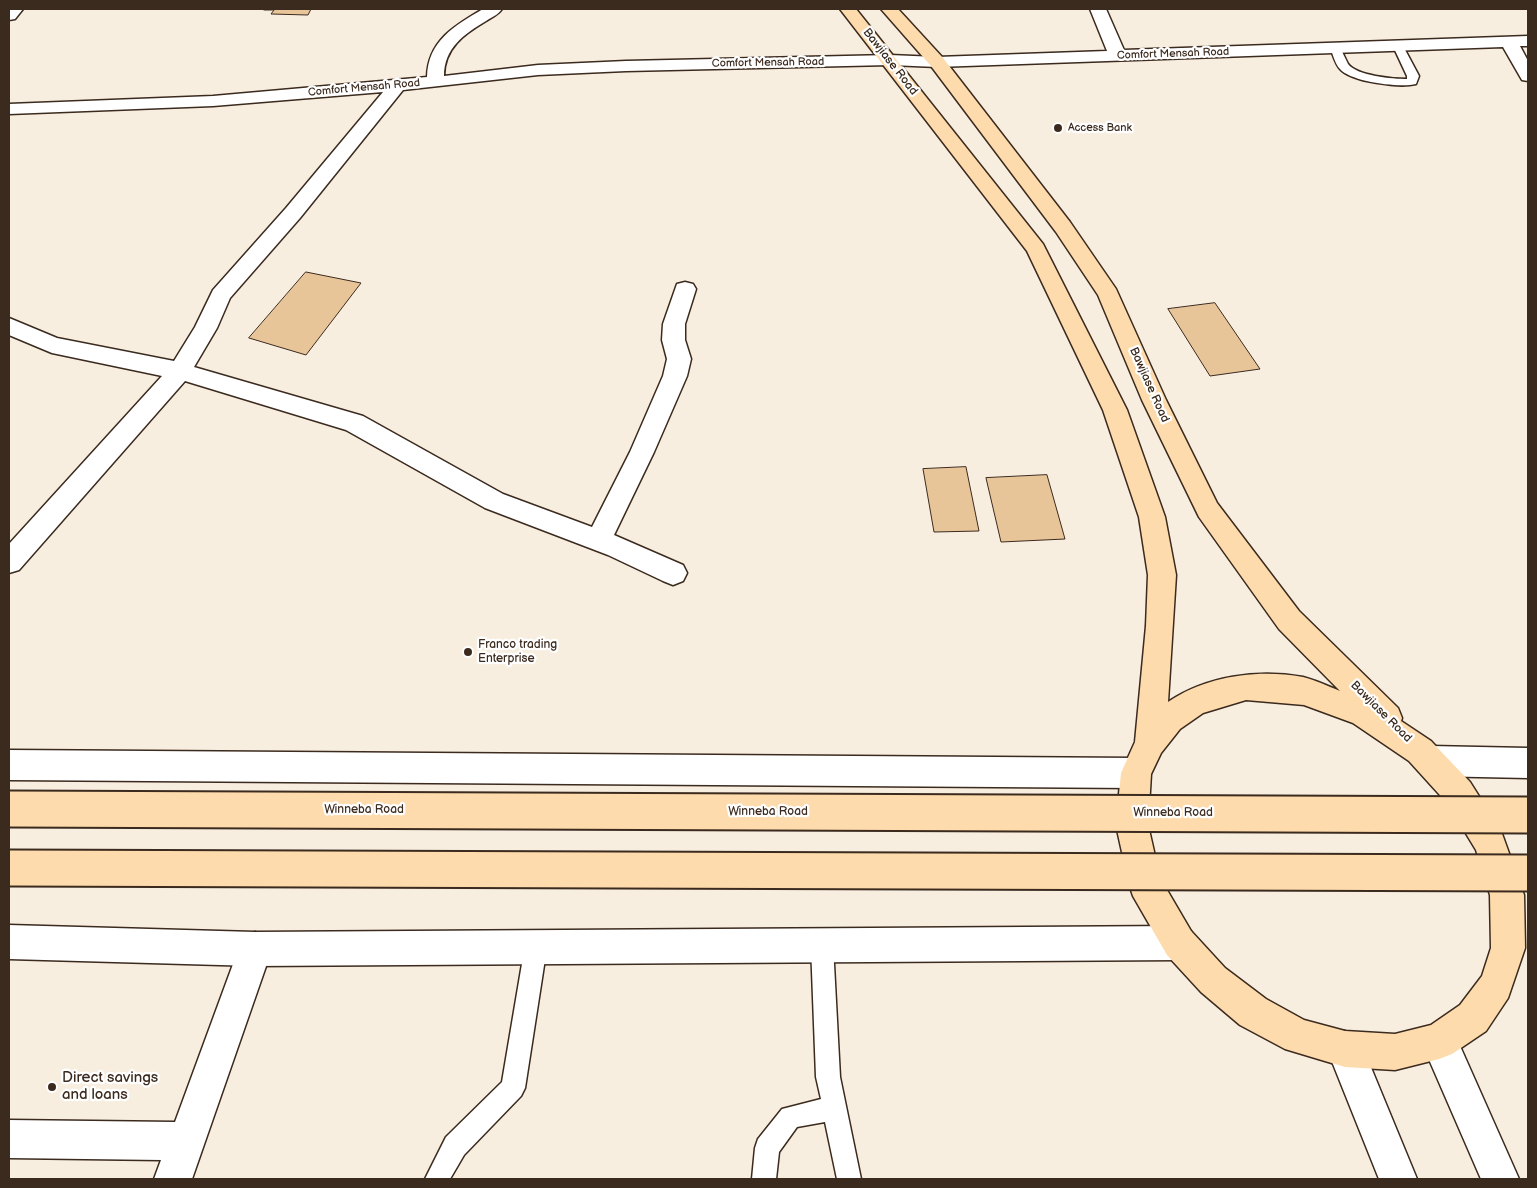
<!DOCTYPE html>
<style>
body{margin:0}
#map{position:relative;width:1537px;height:1188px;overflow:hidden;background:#f8eee0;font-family:"Balsamiq Sans",sans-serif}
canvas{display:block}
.frame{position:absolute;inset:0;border:10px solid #3b2a1e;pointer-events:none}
</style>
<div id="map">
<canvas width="1537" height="1188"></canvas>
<div class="frame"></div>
</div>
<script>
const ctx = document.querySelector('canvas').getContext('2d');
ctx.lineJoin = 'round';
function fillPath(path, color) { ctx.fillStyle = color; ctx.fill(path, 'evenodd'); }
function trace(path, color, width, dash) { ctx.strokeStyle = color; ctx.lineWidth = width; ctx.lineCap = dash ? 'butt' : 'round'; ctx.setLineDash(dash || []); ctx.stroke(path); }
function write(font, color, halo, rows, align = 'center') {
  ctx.font = font + ' "Balsamiq Sans",sans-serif'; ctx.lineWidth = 4.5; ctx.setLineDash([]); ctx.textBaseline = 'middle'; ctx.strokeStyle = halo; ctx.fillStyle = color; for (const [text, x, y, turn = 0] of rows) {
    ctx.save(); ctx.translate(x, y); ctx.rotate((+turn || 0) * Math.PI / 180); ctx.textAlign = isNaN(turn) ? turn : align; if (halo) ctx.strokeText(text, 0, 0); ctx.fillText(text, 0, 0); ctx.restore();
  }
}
const building = new Path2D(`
 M265,9H311L308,15L271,14L274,10H264Z
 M306,272L361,283L306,355L249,338Z
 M1215,303L1260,369L1210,376L1168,309Z
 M966,467L979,531L934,532L923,469Z
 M1047,475L1065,539L1001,542L986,478Z`);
const lane = new Path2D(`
 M1398,43L1403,46L1419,76L1416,84C1400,88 1351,82 1340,69C1335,64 1333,54 1330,48L1331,46H1339C1342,51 1345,58 1348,64C1357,76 1393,79 1407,79V76L1393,46Z
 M822,934L830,937L833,945L840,1077L861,1179H837L825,1122L797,1127L779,1152L776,1179H752L755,1148L758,1139L782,1109L821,1099L816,1077L811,945L814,937Z
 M536,935L544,938L547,946L525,1088L521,1096L464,1155L450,1179H425L446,1137L502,1082L525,946L528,938Z`);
const street = new Path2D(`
 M9,9H23L15,19L9,20Z
 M483,9H502C498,15 492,17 486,21C464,34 444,48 444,76L538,65L626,61L890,55L937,57L1107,51L1090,9H1106L1124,50L1528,36V46H1520L1528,61V81L1522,80L1503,47L937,67L890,65L626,71L538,75L403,90L300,218L230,298L217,328L194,367L363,416L503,494L592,527L630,452L663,376L667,359L662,340L663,324L677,284L685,282L693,284L696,289L685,324V340L691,359L687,376L654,452L614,535L683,565L687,573L683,581L673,585L663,581L608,555L485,508L346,430L185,381L19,570L9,573V544L162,376L52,353L9,335V318L57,338L174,361L195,327L213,290L286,208L383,92L213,106L9,114V104L213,96L427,77C428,41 454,26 483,9Z
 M255,932L267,937L272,949L192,1179H154L161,1160L9,1158V1120L175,1122L243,937Z`);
const secondary = new Path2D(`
 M1430,746L1528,748V778L1430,776L1419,771L1415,761L1419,751Z
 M9,750L1136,758L1147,762L1151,773L1147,784L1136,788L9,780Z
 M9,925L255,932L1179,926L1191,931L1196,943L1191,955L1179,960L255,966L9,959Z
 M1439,1023L1452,1028L1519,1179H1481L1421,1041L1426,1028Z
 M1345,1031L1358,1036L1417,1179H1379L1327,1049L1332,1036Z`);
const primary = new Path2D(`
 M840,9H856L1043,244L1127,410L1165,517L1176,575L1168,702C1207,676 1257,669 1303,677C1315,680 1328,686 1340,691L1279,629L1199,517L1142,400L1098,295L1056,232L931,66L881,9H898L943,58L1070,222L1116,289L1166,400L1217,503L1299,611L1398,708L1402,718L1401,721L1431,741L1470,782L1501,831L1524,895L1525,948L1508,998L1486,1031L1452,1054L1439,1059L1395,1070L1345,1067L1285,1049L1240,1025L1201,992L1167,955L1133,896L1129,884L1116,825L1121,773L1135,742L1146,626L1148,575L1139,517L1103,410L1027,251ZM1246,700L1304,705L1353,723L1409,761L1448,804L1476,850L1490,895L1491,948L1482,976L1460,1005L1431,1025L1395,1034L1345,1031L1304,1020L1266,999L1225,968L1191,931L1160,878L1148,825L1151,774L1161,753L1180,729L1203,713Z`);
const highwayBridge = new Path2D(`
 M9,809L1528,815
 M9,868L1528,873`);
const markers = [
 [1058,128,5,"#3b2a1e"],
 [468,652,5,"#3b2a1e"],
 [52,1087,5,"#3b2a1e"]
];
const farStreetnames = [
 ["Comfort Mensah Road",1173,54,-2],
 ["Comfort Mensah Road",768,63,-1],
 ["Comfort Mensah Road",364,88,-5]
];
const farPoinames = [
 ["Access Bank",1068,128]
];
const streetNames = [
 ["Bawjiase Road",890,62,52],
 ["Bawjiase Road",1149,385,66],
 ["Bawjiase Road",1381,712,45],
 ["Winneba Road",364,810],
 ["Winneba Road",768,812],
 ["Winneba Road",1173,813]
];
const poiNames = [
 ["Franco trading",478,645],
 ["Enterprise",478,659]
];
const nearPoinames = [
 ["Direct savings",62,1078],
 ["and loans",62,1095]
];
fillPath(building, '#e8c599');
trace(building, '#3b2a1e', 1);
trace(lane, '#3b2a1e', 3);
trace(street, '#3b2a1e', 3);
trace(secondary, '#3b2a1e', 3);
trace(primary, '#3b2a1e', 3);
fillPath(lane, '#fff');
fillPath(street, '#fff');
fillPath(secondary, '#fff');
fillPath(primary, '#fedbac');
trace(highwayBridge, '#3b2a1e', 39, []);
trace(highwayBridge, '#fedbac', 35);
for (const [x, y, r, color] of markers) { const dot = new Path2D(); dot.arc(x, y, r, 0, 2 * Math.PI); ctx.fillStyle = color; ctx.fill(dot); trace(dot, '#fff', 2); }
write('11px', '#3b2a1e', '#fff', farStreetnames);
write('11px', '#3b2a1e', '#fff', farPoinames, 'left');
write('12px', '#3b2a1e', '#fff', streetNames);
write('12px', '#3b2a1e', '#fff', poiNames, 'left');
write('15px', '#3b2a1e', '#fff', nearPoinames, 'left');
</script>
